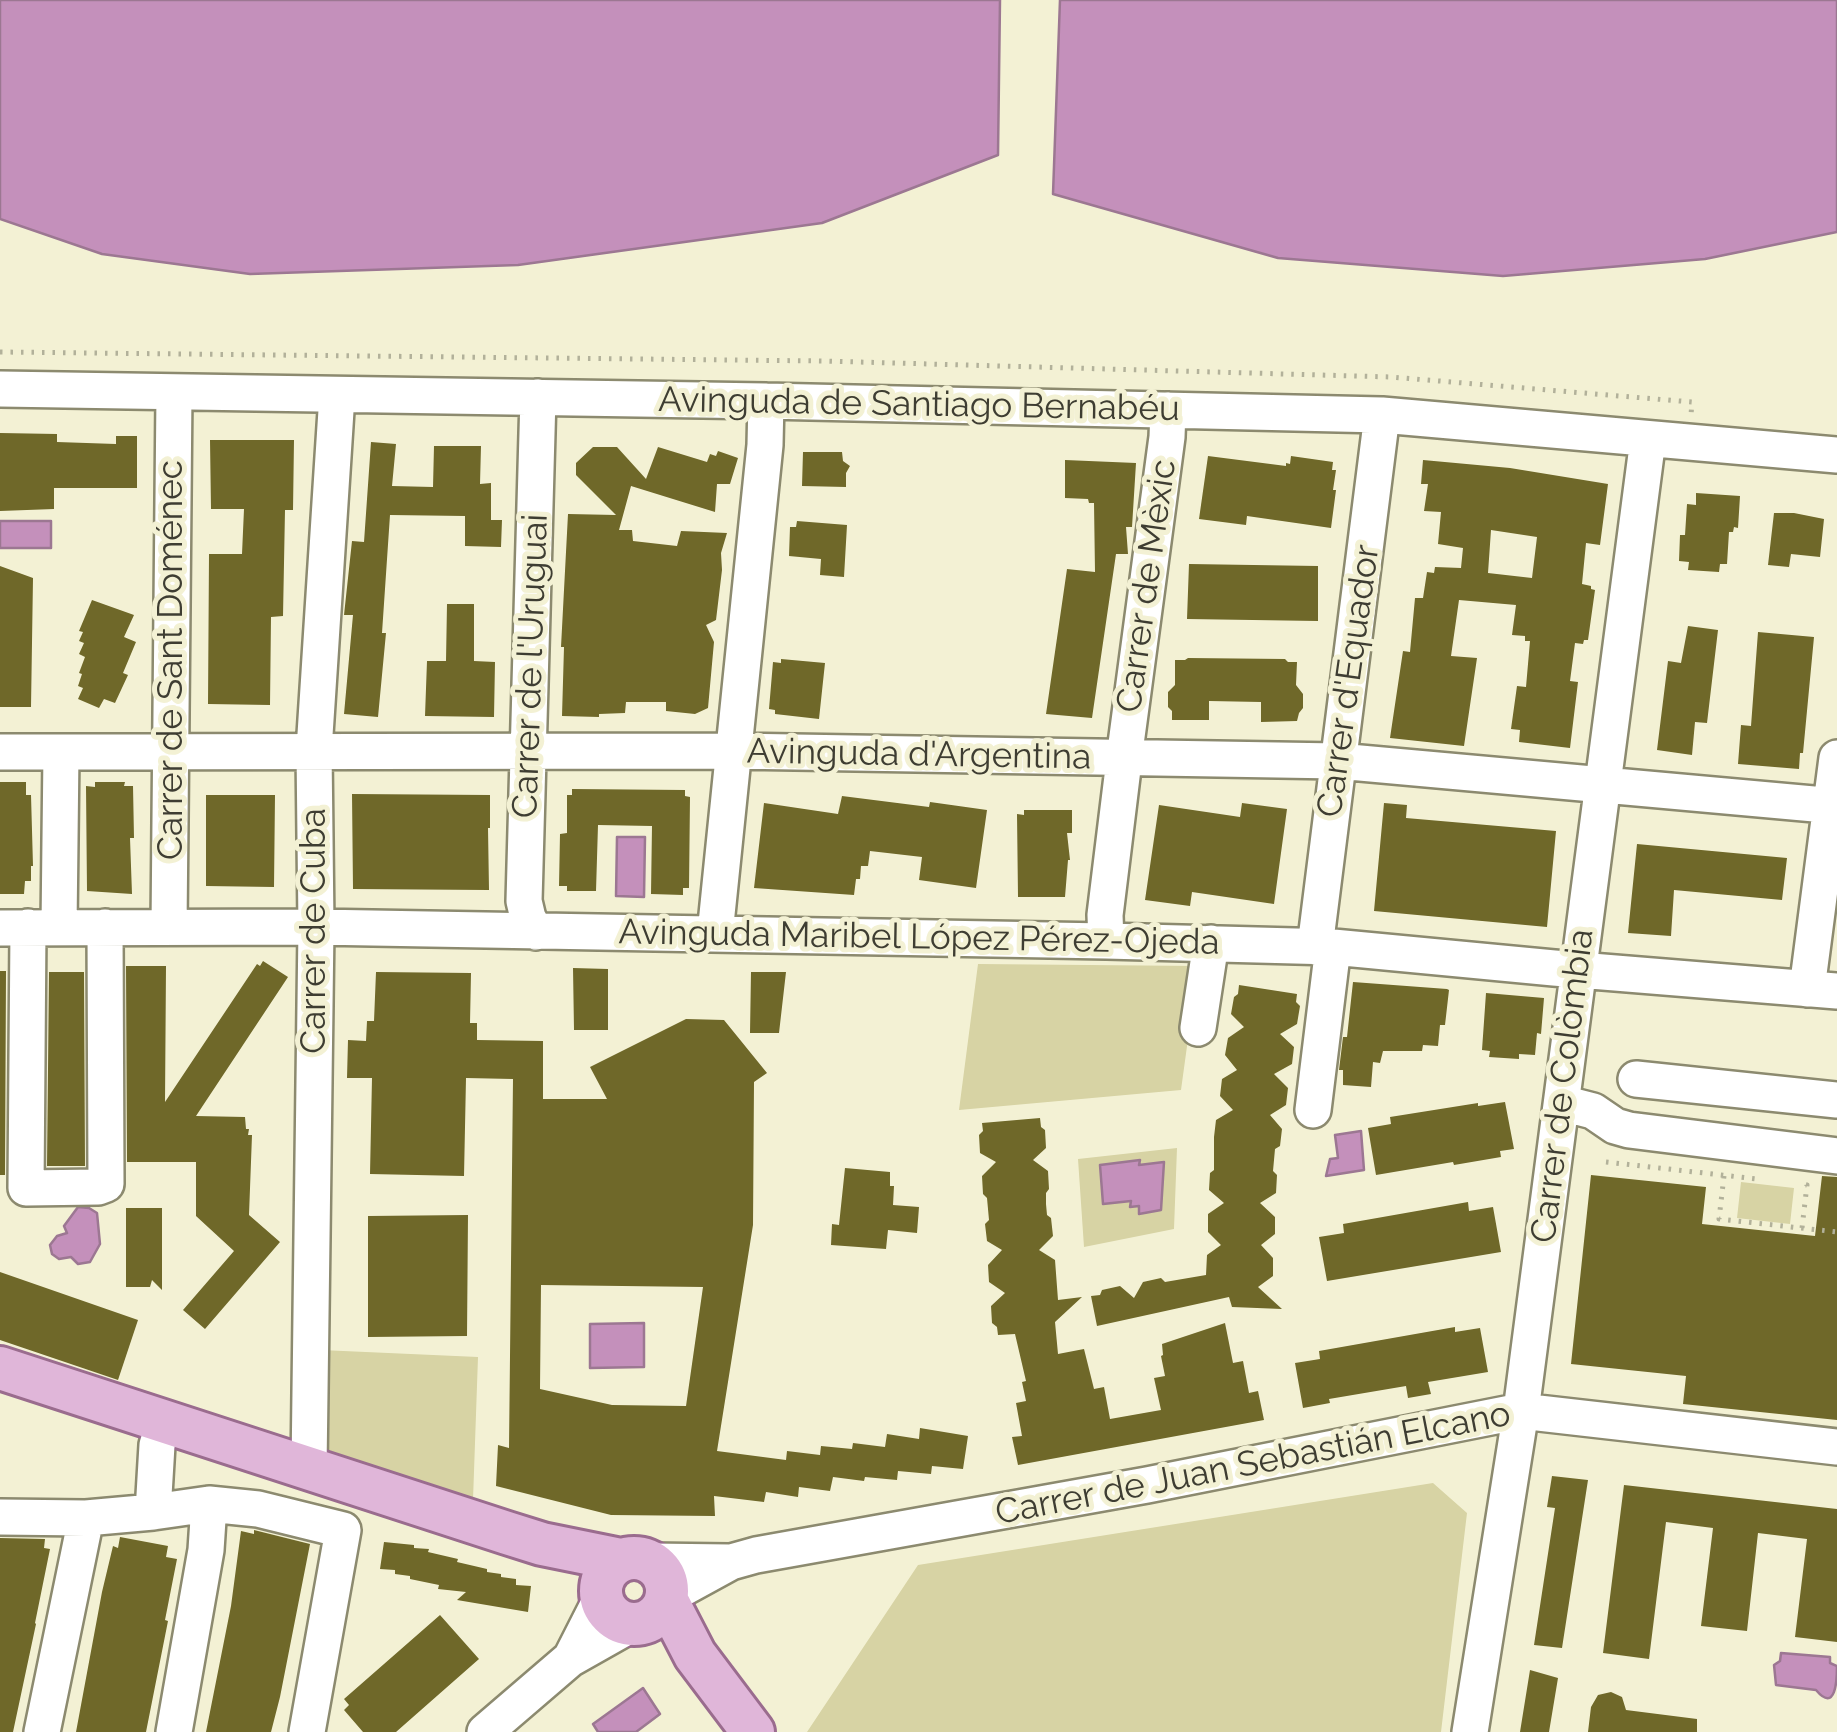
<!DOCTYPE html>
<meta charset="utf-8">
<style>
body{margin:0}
canvas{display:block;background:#f3f1d4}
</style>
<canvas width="1837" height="1732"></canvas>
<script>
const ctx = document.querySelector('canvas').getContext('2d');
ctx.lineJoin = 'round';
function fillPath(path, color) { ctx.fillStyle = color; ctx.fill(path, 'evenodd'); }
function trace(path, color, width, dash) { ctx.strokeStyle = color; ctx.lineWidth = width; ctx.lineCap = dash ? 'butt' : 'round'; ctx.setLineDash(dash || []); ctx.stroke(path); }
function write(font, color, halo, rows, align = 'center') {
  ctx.font = font + ' Raleway,sans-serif'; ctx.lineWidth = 10; ctx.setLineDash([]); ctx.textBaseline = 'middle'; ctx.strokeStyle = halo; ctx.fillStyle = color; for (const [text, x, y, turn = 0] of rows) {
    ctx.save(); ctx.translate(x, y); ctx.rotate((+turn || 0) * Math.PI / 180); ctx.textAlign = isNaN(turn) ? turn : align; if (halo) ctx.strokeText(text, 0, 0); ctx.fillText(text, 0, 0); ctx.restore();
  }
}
const green = new Path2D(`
 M978,964L1198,966L1181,1090L959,1110Z
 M1177,1148L1174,1229L1084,1247L1078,1159Z
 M1741,1182L1794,1188L1790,1224L1737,1218Z
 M321,1350L478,1357L473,1500L319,1447Z
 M1433,1483L1467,1513L1441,1732H807L918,1565Z`);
const water = new Path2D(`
 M0,0H1000L998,155L822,223L518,265L250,274L102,254L0,219Z
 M1060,0H1837V232L1705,259L1503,276L1278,258L1053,194Z
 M0,521H51V548H0Z
 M617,837H645L644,897L616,896Z
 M1361,1131L1364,1170L1326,1176L1330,1159L1338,1158L1335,1135Z
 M1140,1160L1139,1165L1164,1162L1161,1210L1139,1214V1206L1130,1207L1131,1201L1103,1204L1100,1165Z
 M78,1207L89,1208L97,1213L100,1244L90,1262L78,1264L71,1257L59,1259L52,1254L50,1245L57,1236L67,1233L64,1226Z
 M644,1323V1367L590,1368V1324Z
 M1781,1653L1830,1657V1663L1837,1666C1837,1679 1836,1714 1816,1690L1776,1685L1774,1665L1780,1661Z
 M643,1688L660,1714L636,1732H598L593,1724Z`);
const building = new Path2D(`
 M0,433L57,434V442L116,444V436H137V488H54V509L0,511Z
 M210,440H294L293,510H285L283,616L271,617L270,705L208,704L209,554H242L244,509H211Z
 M371,442L396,444L392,486L433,487L434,446H481L480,484L491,483V520H502L501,547L465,546V516L390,515L382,633H386L378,717L344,714L353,615H344L352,541L364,542Z
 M593,447H617L646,479L658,447L707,462L710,454L716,456L718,451L738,458L730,484H717L715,512L631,486L619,530H632L633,541L677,546L681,531L727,533L721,553L722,570L716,620L706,625L714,642L708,708L695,714L666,711V702H626L625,713L599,714V717L562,716L564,647H561L568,514L616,515L576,475V463Z
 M803,452H842L843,461L850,466L846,473V487L802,486Z
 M1208,456L1286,466V463L1290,464L1291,456L1333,462L1332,470H1336L1333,490H1336L1331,528L1247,516L1246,525L1199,519Z
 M1065,460L1136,463L1132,527H1126L1128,554H1116L1092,718L1046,714L1067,569L1095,572L1094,503H1089L1088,499L1065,498Z
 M1423,460L1510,468L1608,484L1600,545L1586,543L1582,584L1591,586V589L1595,590L1588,640H1584L1583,644L1575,643L1570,681L1578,682L1570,748L1519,742L1520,730L1511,729L1517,686L1526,687L1530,641H1525V636L1512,635L1516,605L1459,600L1451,656L1477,658L1464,746L1390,738L1403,651L1410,652L1415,598H1423L1427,572L1434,573L1435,567L1461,568L1463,548L1438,544L1441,512L1424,511L1428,484H1421ZM1491,530L1537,537L1532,578L1488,573Z
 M1696,493L1740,496L1738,528L1734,527L1733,532H1729L1727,564H1720L1719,572L1688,570L1689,562L1679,561L1680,535H1685L1687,504L1696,505Z
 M1774,513H1794L1824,519L1820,557L1791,554L1789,567L1768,565Z
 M797,521L847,525L844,577L820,575L821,559L789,556L790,527H796Z
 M1189,564L1318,566V621L1187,619Z
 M0,566L33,578L31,707H0Z
 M92,600L134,615L124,637L136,642L123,673L128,675L115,703L104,699L99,708L78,699L83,688L78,686L82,674L79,673L85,657L79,654L84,643L79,641L83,632L79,631Z
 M447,604H474V661L495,662L494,717L425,716L427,661H446Z
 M1688,626L1718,630L1707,723L1695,722L1692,755L1657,750L1668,661L1681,663Z
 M1758,632L1814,637L1803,753H1800L1799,769L1738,764L1741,725L1751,726Z
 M1188,658L1285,659L1288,662H1297L1296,685L1303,694V708L1299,713L1297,721L1261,722V702L1209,701V720H1172V711L1168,707V692L1175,685V660H1185Z
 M781,659L825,663L819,719L775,714V710L769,709L773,662L781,663Z
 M0,782H26V795H31L33,866H31V881H25L24,894H0Z
 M95,782H125L124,786H133L134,838H130L132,894L87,891L86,786L95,787Z
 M572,789L685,790V796L690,797L689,888H683V895L651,894L652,826L598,825L596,891H567V886H559L560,834L567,833V795H572Z
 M352,794L490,795V828H488L489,890L353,889Z
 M206,795H275L274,887L206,886Z
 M842,796L929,807L930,802L987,810L976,888L919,880L922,857L870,851L868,866H861L860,879H856L854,895L754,888L764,803L838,814Z
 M1242,803L1287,809L1274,904L1192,892L1190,906L1145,900L1159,805L1240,817Z
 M1384,803L1407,805L1406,818L1556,831L1547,927L1374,911Z
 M1024,810H1072V833H1067L1070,860H1068L1065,897H1018L1017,814L1024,815Z
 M1637,844L1787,858L1782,900L1674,890L1671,936L1628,933Z
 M263,961L288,977L196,1116L245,1117L246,1129H249L248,1135H252L249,1215L280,1242L205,1329L183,1310L234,1251L196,1216V1162H127L126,966H166L165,1102L257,964L260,966Z
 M573,968L608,969V1030H574Z
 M0,971H6L5,1175H0Z
 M49,972H84L85,1166H47Z
 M376,972L471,973L470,1023H477V1040L543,1041V1099H607L590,1067L686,1019L724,1020L767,1073L754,1082L753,1225L717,1451L786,1460L787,1451L820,1455L821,1446L852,1449L853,1443L885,1447L887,1434L919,1439L920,1428L968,1436L963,1469L932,1466L931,1474L898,1471L897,1480L865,1477L864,1481L833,1477L830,1491L799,1487L798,1497L766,1492L764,1502L714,1496L715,1516L611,1515L496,1486L498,1445L509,1448L513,1079L466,1078L464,1176L370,1174L372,1078H347L348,1040L366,1041L367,1021H374ZM541,1285L703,1287L686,1406L612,1405L540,1389Z
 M751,972H786L779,1033H750Z
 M1353,982L1447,989L1449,990L1445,1025H1440L1438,1046L1423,1045L1422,1051H1383L1380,1063L1373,1062L1371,1087L1343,1085V1070H1339L1343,1037H1347Z
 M1239,985L1297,994L1296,1002L1300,1006L1297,1024L1280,1034L1294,1047L1292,1064L1274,1074L1288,1088L1286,1105L1270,1115L1282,1129L1280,1146L1275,1149L1273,1171L1277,1175L1276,1193L1260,1203L1275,1217V1234L1261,1245L1273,1258V1276L1258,1287L1282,1309L1232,1307L1229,1297L1097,1326L1091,1296L1100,1295L1102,1290L1120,1286L1134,1298L1143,1282L1161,1278L1165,1282L1206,1275L1207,1255L1221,1245L1208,1232V1214L1224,1203L1209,1190L1210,1173L1214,1170V1137L1216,1120L1233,1110L1220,1096L1222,1079L1237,1070L1225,1055L1228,1038L1244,1027L1231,1014L1234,997L1238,994Z
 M1486,993L1544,998L1541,1034L1537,1033L1535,1055L1519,1054V1059L1489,1057L1490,1051L1482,1050Z
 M1505,1102L1514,1149L1500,1151L1501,1157L1454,1165L1453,1162L1376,1175L1368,1128L1391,1124L1390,1117L1478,1103V1106Z
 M1040,1118L1041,1127L1045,1130L1046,1148L1033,1160L1048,1171L1049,1189L1046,1193V1204L1047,1215L1051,1218L1053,1236L1039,1250L1055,1260L1058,1300L1082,1297L1055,1322L1058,1354L1084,1349L1094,1389L1104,1387L1110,1419L1161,1410L1154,1378L1165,1376L1161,1356L1163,1355L1162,1344L1225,1323L1233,1363L1243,1361L1249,1393L1258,1391L1264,1420L1018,1465L1012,1437L1022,1436L1016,1403L1026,1401L1022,1382L1026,1381L1015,1334L998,1335L997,1327L992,1323L991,1306L1005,1293L989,1282L988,1265L1002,1250L987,1241L985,1224L989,1220L987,1198L983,1194L982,1176L996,1162L980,1153L979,1135L983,1131L982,1123Z
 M845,1168L890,1172V1186H894L893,1205L919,1207L917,1233L888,1230L886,1249L831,1245L832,1224L839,1225Z
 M1591,1175L1706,1187L1702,1224L1815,1236L1822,1176L1837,1177V1420L1683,1404L1686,1376L1571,1364Z
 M1468,1202L1469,1211L1493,1207L1501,1252L1327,1281L1319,1237L1344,1233L1343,1224Z
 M126,1208H162V1290L152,1280L150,1287H126Z
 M468,1215L467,1336L368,1337V1216Z
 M0,1272L138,1320L118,1380L0,1340Z
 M1455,1327V1332L1480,1328L1488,1372L1428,1382L1431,1394L1408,1398L1406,1386L1329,1399L1330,1403L1303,1408L1295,1363L1320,1359L1319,1351Z
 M1552,1476L1588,1480L1562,1648L1534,1645L1555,1508L1547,1507Z
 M1624,1485L1837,1509V1642L1795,1637L1807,1539L1758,1533L1747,1631L1701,1626L1713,1528L1666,1522L1649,1659L1603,1653Z
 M254,1530L310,1544L280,1697L271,1732H206L231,1606L241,1531L254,1534Z
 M120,1537L168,1546L166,1557L177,1559L165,1620L168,1621L146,1732H76L102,1592L113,1546L118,1548Z
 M0,1538L45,1539L44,1548L50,1549L35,1623L36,1624L13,1732H0Z
 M384,1542L414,1545V1548L429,1549L428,1552L458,1559L457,1562L487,1569V1572L501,1574V1577L516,1579V1585L531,1586L528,1612L457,1600L466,1592L438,1589L439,1585L410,1579V1576L395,1574V1570L380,1569Z
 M440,1615L479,1659L396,1732H363L344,1710L349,1705L344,1699Z
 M1530,1670L1558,1678L1549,1732H1520Z
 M1611,1692L1622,1697L1626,1710L1697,1719V1732H1588L1591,1707L1598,1695Z`);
const path = new Path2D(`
 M0,352L823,361L1391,377L1692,402L1691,415
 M1606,1162L1757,1179
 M1724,1176L1719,1219L1837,1232
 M1802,1228L1807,1185L1803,1184`);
const minor = new Path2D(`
 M0,389L766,401L1382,415L1837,455
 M0,752L734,751L1338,761L1837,806
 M28,927L26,1188L98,1187L106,1184L105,927
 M59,927L61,752
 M169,927L174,392
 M0,928L316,927L1106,941L1333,947L1554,968L1837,991
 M536,932L528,918L524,901L538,397
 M715,934L765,445L766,401
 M1106,941L1105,915L1126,744L1167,437L1168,410
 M1315,947L1382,415
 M1807,989L1837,758
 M1198,1028L1211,943
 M1636,1079L1837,1100
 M1562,1103L1593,1111L1615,1126L1629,1130L1837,1156
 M1313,1110L1333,947
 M309,1469L316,927L314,750L337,395
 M153,1512L209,1504L258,1509L343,1530L307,1732
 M0,1517L86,1518L153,1512L157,1445L164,1422
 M649,1561L730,1562
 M667,1597L731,1562L756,1555L1147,1485L1521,1411L1837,1447
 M571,1658L601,1599
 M42,1732L86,1518
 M174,1732L206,1550L209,1504
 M485,1732L570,1659L632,1624
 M1470,1732L1521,1411L1648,439`);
const major = new Path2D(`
 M0,1368L507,1533L542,1544L621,1560
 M601 1591a33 33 0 1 1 66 0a33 33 0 1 1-66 0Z
 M666,1599L695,1655L753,1732`);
const streetNames = [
 ["Avinguda de Santiago Bernabéu",919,405,1],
 ["Carrer de Mèxic",1147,586,-82],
 ["Carrer de Sant Doménec",171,660,-90],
 ["Carrer de l'Uruguai",531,666,-88],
 ["Carrer d'Equador",1349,681,-82],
 ["Avinguda d'Argentina",919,755,1],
 ["Carrer de Cuba",314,931,-90],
 ["Avinguda Maribel López Pérez-Ojeda",919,938,1],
 ["Carrer de Colòmbia",1563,1086,-83],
 ["Carrer de Juan Sebastián Elcano",1253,1464,-11]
];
fillPath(green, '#d7d3a4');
fillPath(water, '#c490bb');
trace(water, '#9c7792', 2.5);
fillPath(building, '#6f6829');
trace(minor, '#8c8a6f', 40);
trace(major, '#9a6c8e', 48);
trace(path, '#b2b19a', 5, [2.5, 8]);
trace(minor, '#fff', 35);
trace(major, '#e0b6d9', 42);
write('35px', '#3e3d32', '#f3f1d4', streetNames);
</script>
